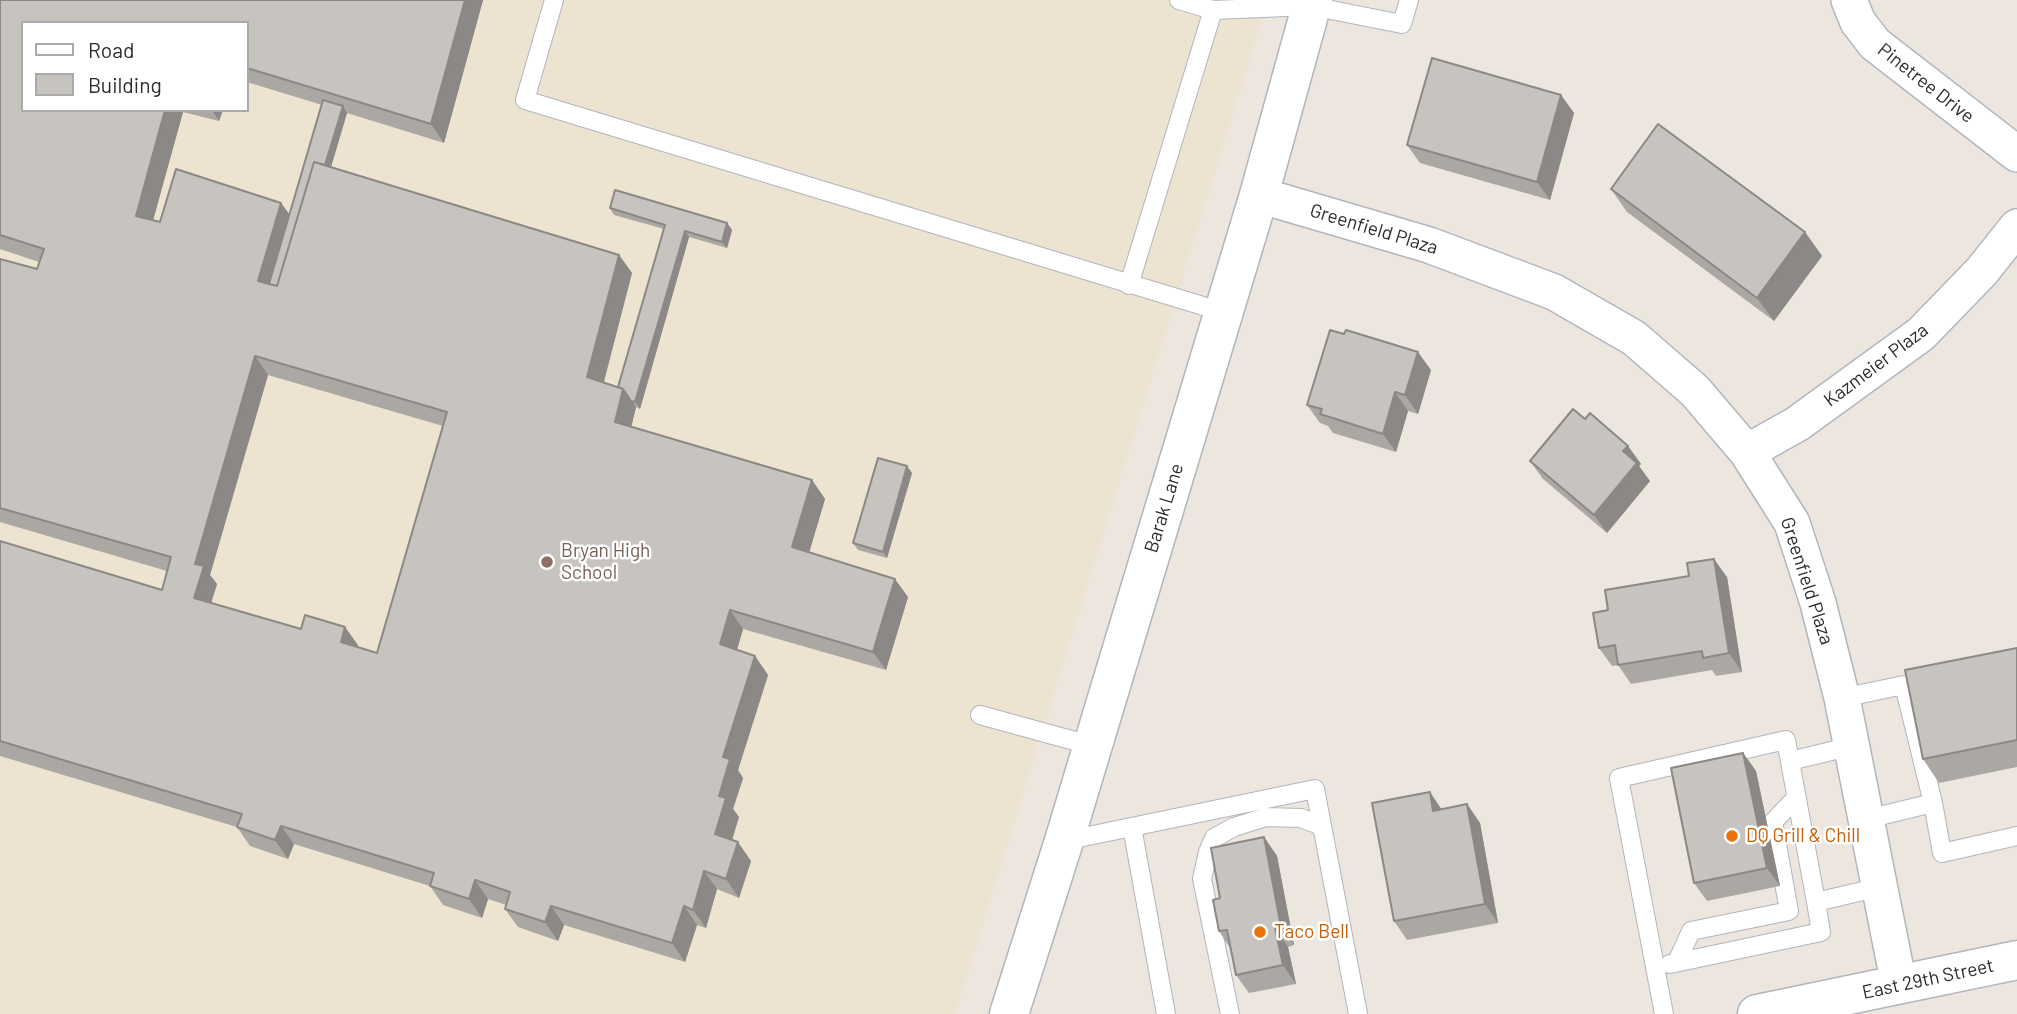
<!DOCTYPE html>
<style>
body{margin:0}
#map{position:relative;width:2017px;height:1014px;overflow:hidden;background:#ece6df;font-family:Barlow,sans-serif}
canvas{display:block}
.legend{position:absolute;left:21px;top:21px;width:228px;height:91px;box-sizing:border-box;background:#fff;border:2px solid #aaa;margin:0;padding:9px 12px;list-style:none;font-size:21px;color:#2b2b2b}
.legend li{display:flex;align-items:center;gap:14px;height:35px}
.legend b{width:35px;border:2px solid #aaa}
</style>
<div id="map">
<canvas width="2017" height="1014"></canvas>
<ul class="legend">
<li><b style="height:9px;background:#fff"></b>Road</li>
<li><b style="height:19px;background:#c7c3be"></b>Building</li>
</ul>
</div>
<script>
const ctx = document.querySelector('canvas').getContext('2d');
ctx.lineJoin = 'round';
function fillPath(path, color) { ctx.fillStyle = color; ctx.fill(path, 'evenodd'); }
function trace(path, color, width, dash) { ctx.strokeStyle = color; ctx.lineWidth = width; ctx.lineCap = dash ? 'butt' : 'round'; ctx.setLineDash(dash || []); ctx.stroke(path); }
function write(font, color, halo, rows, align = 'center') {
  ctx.font = font + ' Barlow,sans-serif'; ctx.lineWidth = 5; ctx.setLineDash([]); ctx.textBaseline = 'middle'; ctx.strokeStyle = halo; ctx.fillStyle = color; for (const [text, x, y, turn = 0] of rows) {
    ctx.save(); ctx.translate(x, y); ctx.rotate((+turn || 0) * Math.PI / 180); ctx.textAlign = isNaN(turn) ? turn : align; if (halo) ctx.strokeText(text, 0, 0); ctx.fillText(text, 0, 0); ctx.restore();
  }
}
const education = new Path2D(`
 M0,0H1268L955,1014H0ZM23,23H247V110H23Z`);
const service = new Path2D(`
 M554,0L525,100L1223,312
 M1179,0L1213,10L1311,6L1402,24L1409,0
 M1129,285L1213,10
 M1842,698L1904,685L1933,803
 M980,715L1093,746
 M1790,761L1852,746
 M1867,819L1933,803L1942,853L2017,836
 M1132,827L1166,1014
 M1064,841L1315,789L1358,1014
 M1677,962L1691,931L1789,911L1773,822L1797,797
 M1670,964L1821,932L1816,902
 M1230,1014L1202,879L1208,852L1214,838L1234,827L1266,817L1301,818L1322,826
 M1664,1014L1619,778L1786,740L1816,902L1880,887`);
const minor = new Path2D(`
 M1849,0L1858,22L1875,44L2017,154
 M1259,195L1429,245L1554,292L1634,338L1695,391L1747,452L1792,523L1818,603L1842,698L1899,985
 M1747,452L1797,424L1921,334L1982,271L2017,227`);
const tertiary = new Path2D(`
 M1009,1014L1064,841L1259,195L1313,0`);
const secondary = new Path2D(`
 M1757,1014L2017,960`);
const wall = new Path2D(`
 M0,0H483L444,143L347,113L331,167L619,255L632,273L604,382L618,387L664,229L614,215L610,208L727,223L732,230L727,248L689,237L640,409L636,407L631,427L812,480L825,499L809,553L908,597L886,670L743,629L737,650L755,656L768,675L738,770L743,778L733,809L739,817L732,840L751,861L739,898L717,889L706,928L697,925L685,962L564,925L558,941L518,927L505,909L506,905L488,899L482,918L443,905L430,886L294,844L288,859L250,846L237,827L0,756V541L162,590L167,571L0,522V259L37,269L39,262L0,249ZM247,23V82L322,105L290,215L281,203L160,222L153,220L183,112L219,121L223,110H23ZM268,375L443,426L377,653L358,647V645L211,603L217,584L210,575Z
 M1561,95L1574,113L1550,200L1420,163L1407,145Z
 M1611,189L1805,232L1822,256L1774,321L1627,212Z
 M1431,370L1418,414L1408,411L1396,452L1333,433L1328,426L1320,423L1307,405Z
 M1585,419L1628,446L1641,464L1639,466L1650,481L1607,533L1543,479L1530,461Z
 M912,473L887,558L858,550L853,543Z
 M1727,577L1742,672L1716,676L1712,670L1631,684L1618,665L1612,666L1599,648L1608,610Z
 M2017,648V767L1939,783L1923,759Z
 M1743,753L1756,771L1780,886L1707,901L1694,883Z
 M1467,804L1480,823L1498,923L1407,940L1394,921Z
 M1264,837L1277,856L1294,945L1288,947L1296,984L1249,993L1236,975L1230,948L1219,931L1220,898Z`);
const shadedWall = new Path2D(`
 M465,0H483L444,143L431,124Z
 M1561,95L1574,113L1550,200L1537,182Z
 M343,106L347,113L290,305L286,298Z
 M165,110H182L183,112L149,235L136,216Z
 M212,110H223L219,121Z
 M281,203L294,221L266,293L258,281Z
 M727,223L732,230L727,248L722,242Z
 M685,231L689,237L640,409L635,402Z
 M1805,232L1822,256L1774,321L1757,298Z
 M619,255L632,273L600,396L587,377Z
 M1418,352L1431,370L1418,414L1405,395Z
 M255,356L268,375L210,575L217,584L207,616L194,598L195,564Z
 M623,389L636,407L628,441L615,422Z
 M1395,392L1408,411L1396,452L1383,434Z
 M1628,446L1641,464L1639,466L1650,481L1607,533L1594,515L1623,451Z
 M907,466L912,473L887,558L883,552Z
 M812,480L825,499L805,566L792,547Z
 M1714,559L1727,577L1742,672L1729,653Z
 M895,579L908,597L886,670L873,652Z
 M730,610L743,629L733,663L720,644Z
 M345,627L358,645L354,660L341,642Z
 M755,656L768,675L738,770L743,778L733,809L739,817L728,853L715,834L723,757Z
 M1743,753L1756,771L1780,886L1767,868Z
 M1430,792L1442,810L1433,811Z
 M1467,804L1480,823L1498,923L1485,904Z
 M281,826L294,844L288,859L275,840Z
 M1264,837L1277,856L1294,945L1281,927Z
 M738,842L751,861L739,898L726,879Z
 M704,871L717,889L706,928L693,910Z
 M475,880L488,899L482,918L469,899Z
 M551,906L564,925L558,941L545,922Z
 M684,906L697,925L685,962L672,943Z
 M1275,928L1288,947L1296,984L1283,965Z`);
const building = new Path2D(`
 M0,0H465L431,124L247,68V23H23V110H165L136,216L160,222L176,169L281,203L258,281L277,286L314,162L619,255L587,377L623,389L615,422L812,480L792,547L895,579L873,652L730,610L720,644L755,656L723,757L730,759L719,796L726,798L715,834L738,842L726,879L704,871L693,910L684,906L672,943L551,906L545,922L505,909L510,892L475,880L469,899L430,886L434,873L281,826L275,840L237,827L242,814L0,741V541L162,590L171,557L0,508V259L37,269L44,249L0,235ZM255,356L447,412L377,653L341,642L345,627L305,615L301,629L194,598L204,566L195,564Z
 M1432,58L1561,95L1537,182L1407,145Z
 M323,100L343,106L325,165L314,162L277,286L269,284Z
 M1658,124L1805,232L1757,298L1611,189Z
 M615,190L727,223L722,242L685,231L635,402L631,401L623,389L618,387L665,225L610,208Z
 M1330,330L1344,334L1346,330L1418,352L1405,395L1395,392L1383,434L1320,414L1322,409L1307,405Z
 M1573,409L1585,419L1590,413L1628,446L1623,451L1637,463L1594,515L1530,461Z
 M878,458L907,466L883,552L853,543Z
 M1714,559L1729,653L1703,658L1702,651L1618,665L1615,645L1599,648L1593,613L1608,610L1605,590L1689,576L1687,563Z
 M2017,648V740L1923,759L1905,670Z
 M1743,753L1767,868L1694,883L1671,768Z
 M1430,792L1433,811L1467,804L1485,904L1394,921L1372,803Z
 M1264,837L1281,927L1275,928L1283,965L1236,975L1227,930L1219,931L1213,900L1220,898L1211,848Z`);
const markers = [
 [547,562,7,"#8d6e63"],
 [1732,836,7,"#e8710a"],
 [1260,932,7,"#e8710a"]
];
const streetNames = [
 ["Pinetree Drive",1926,83,38],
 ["Greenfield Plaza",1374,229,17],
 ["Kazmeier Plaza",1876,365,-37],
 ["Barak Lane",1164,508,-73],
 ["Greenfield Plaza",1807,581,72],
 ["East 29th Street",1928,979,-12]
];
const educationNames = [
 ["Bryan High",561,551],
 ["School",561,573]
];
const foodNames = [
 ["DQ Grill & Chill",1746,836],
 ["Taco Bell",1274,932]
];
fillPath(education, '#ece3d0');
trace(service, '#b2b5bd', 20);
trace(minor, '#b2b5bd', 38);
trace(tertiary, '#b2b5bd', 41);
trace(secondary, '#b2b5bd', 41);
trace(service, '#fff', 18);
trace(minor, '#fff', 35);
trace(tertiary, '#fff', 38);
trace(secondary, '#fff', 38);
fillPath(wall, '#aba8a3');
fillPath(shadedWall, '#8b8885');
fillPath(building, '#c7c3be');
trace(building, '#8b8885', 2);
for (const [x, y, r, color] of markers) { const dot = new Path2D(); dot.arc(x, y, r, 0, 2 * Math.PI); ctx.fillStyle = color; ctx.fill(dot); trace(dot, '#fff', 2.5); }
write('19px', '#2b2b2b', '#fff', streetNames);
write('19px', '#785e54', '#fff', educationNames, 'left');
write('19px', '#c56008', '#fff', foodNames, 'left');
</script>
